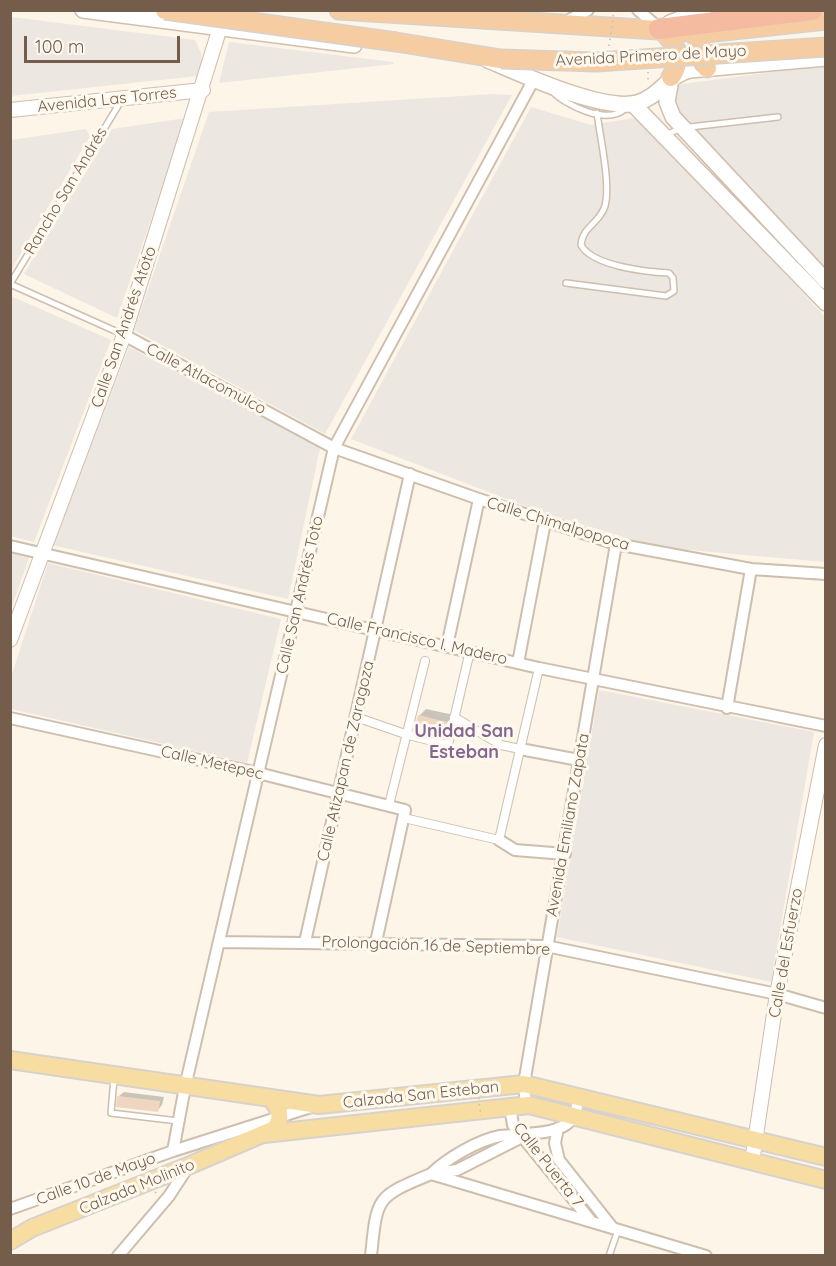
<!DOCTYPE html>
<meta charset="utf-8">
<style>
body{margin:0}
#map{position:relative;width:836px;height:1266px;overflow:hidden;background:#fcf5e8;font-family:Quicksand,sans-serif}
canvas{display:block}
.frame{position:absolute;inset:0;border:12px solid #755d4c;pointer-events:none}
.scale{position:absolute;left:24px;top:36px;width:156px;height:27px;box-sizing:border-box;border:3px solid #755d4c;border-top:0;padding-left:8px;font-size:18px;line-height:21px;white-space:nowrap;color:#755d4c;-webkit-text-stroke:4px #fef9ee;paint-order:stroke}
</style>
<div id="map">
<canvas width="836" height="1266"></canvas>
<div class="frame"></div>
<div class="scale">100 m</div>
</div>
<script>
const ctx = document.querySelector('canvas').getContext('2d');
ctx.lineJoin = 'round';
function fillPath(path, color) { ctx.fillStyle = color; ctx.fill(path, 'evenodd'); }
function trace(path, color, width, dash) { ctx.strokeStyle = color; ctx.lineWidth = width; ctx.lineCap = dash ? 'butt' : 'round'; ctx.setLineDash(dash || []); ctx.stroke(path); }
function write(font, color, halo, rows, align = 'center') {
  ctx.font = font + ' Quicksand,sans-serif'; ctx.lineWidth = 6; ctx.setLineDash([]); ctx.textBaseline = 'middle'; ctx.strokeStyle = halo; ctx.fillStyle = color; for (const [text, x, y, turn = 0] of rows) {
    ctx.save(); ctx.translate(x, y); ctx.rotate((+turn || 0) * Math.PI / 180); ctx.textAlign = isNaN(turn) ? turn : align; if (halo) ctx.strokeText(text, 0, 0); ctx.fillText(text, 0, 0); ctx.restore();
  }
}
const industrial = new Path2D(`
 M11,17L195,40L201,53L203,71L198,76L11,96Z
 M229,42L393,62L394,64L219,83Z
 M825,65V272L679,112L672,95L675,85Z
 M494,94L512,95L325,434L134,330L209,112Z
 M531,107L591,125L640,117L825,317V562L655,547L530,508L351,439Z
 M186,118L117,318L24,274L112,129Z
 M86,129L90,136L11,270V140Z
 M11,296L111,340L34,542L11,536Z
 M129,347L320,448L288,599L52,545Z
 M11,553L29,558L11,609L10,553Z
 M48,563L281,619L247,763L11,709V677Z
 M599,690L814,732L771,982L557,937Z`);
const shadow = new Path2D(`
 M426,709L454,715L451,729L443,736L419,716Z
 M124,1092L164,1097L162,1105L158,1110L119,1096Z`);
const building = new Path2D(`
 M418,715L447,722L444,738L414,730Z
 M117,1096L160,1101L158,1112L116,1107Z`);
const path = new Path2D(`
 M648,72V82`);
const service = new Path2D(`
 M552,91C566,106 607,125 625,109
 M666,135L681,128L778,117
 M566,283L666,296L674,291L673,278L669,273C647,272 592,266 581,245C582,227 600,223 605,206C611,184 600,137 597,113
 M10,284L121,101
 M10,284L122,334
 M114,1078L111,1113L178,1121
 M609,1256L618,1230`);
const pedestrian = new Path2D(`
 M356,717L405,734L448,745L470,651
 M454,717L501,745L520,749
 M389,805L425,661
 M404,818L499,840L539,668`);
const minor = new Path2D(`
 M638,10L659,28
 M567,21L588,10
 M124,335L334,448L479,499L616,544L751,569L826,574
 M10,546L539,668L826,726
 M447,646L479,499
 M518,663L545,522
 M727,708L751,569
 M10,718L258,773L405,810L376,942
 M520,749L579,760
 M499,840L515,850L565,854
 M220,942L546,946L777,994L826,1008
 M305,942L410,474
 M526,1105L524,1084L616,544
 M510,1107L513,1125L590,1220
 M558,1128L555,1143L559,1160L612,1227
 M173,1151L185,1087L334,448L534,79
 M435,1173L457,1170L522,1137
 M431,1174C446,1159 478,1140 500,1136C520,1133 563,1137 574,1116C577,1111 577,1103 579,1097
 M10,1209L173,1151L314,1106
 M118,1256L169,1196L188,1167
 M371,1256C377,1196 376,1197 431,1174L706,1256`);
const tertiary = new Path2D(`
 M10,110L203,90
 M10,640L124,335L223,18
 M752,1162L777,994L826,745`);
const secondary = new Path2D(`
 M83,10L354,45
 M670,23L704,10
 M488,60C521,74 603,112 637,103C659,97 668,75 690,70L826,58
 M671,79L667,102L673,117L826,281
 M633,104L826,303`);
const primary = new Path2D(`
 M10,1060L319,1105L524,1084L826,1157
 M264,1134L529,1105L826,1180
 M10,1241L32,1228L188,1166L274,1129C283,1118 280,1109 271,1099`);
const trunk = new Path2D(`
 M339,10L705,33L826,20
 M659,29C676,41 684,58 671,77
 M705,33C694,44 695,58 707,68
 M396,42L501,59`);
const motorway = new Path2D(`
 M659,29L812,10`);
const pathBridge = new Path2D(`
 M609,46L614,10
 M477,1086L481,1116
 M149,1175L157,1196`);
const trunkBridge = new Path2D(`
 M165,10L396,42
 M501,59L596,62L826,47`);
const streetNames = [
 ["Avenida Primero de Mayo",651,56,-3],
 ["Avenida Las Torres",107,100,-6],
 ["Rancho San Andrés",66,191,-59],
 ["Calle San Andrés Atoto",124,327,-71],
 ["Calle Atlacomulco",206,379,28],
 ["Calle Chimalpopoca",558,524,17],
 ["Calle San Andrés Toto",300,595,-77],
 ["Calle Francisco I. Madero",417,639,13],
 ["Calle Atizapan de Zaragoza",346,761,-77],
 ["Calle Metepec",212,763,13],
 ["Avenida Emiliano Zapata",568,825,-80],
 ["Prolongación 16 de Septiembre",436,946,2],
 ["Calle del Esfuerzo",786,953,-80],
 ["Calzada San Esteban",421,1095,-6],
 ["Calle Puerta 7",548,1165,52],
 ["Calle 10 de Mayo",96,1179,-20],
 ["Calzada Molinito",137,1187,-22]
];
const neighbourhoodNames = [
 ["Unidad San",464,732],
 ["Esteban",464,753]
];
fillPath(industrial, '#ede7e1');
fillPath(shadow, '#0003');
fillPath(building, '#f0d6c0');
trace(service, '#cebeae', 8);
trace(pedestrian, '#cebeae', 10);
trace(minor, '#cebeae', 14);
trace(tertiary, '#cebeae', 16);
trace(secondary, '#d2c0ae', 18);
trace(primary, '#d8d2cd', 20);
trace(trunk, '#d8d2cd', 21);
trace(motorway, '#d8d2cd', 22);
trace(path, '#d6b9a3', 1.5, [1.5, 4.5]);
trace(service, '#fff', 5);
trace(pedestrian, '#fff', 8);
trace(minor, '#fff', 10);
trace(tertiary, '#fff', 14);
trace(secondary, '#fff', 15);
trace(primary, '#f8dda3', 16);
trace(trunk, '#f6cca2', 18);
trace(motorway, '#f4bba1', 20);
trace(trunkBridge, '#d8d2cd', 21, []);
trace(pathBridge, '#d6b9a3', 1.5, [1.5, 4.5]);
trace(trunkBridge, '#f6cca2', 18);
write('16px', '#755d4c', '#fef9ee', streetNames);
write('bold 18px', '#856591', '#fef9ee', neighbourhoodNames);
</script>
